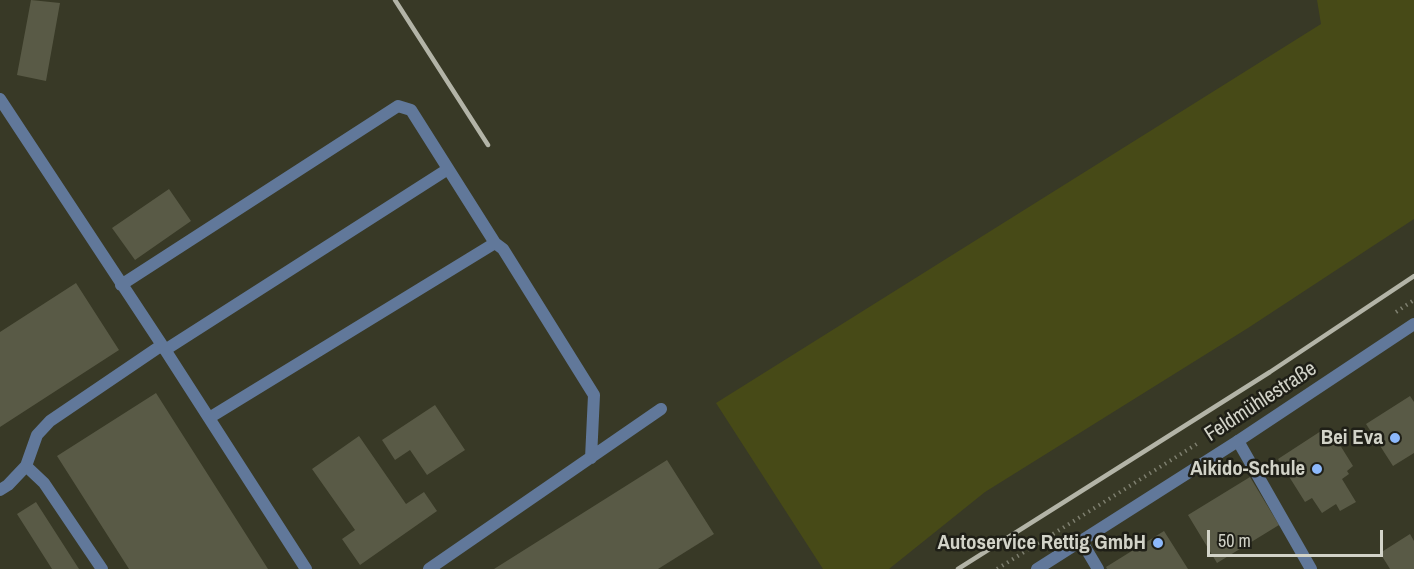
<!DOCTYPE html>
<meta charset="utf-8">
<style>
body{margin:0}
#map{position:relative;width:1414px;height:569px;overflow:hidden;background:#383926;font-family:"Archivo Narrow",sans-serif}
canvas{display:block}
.scale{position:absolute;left:1207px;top:530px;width:176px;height:27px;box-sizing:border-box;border:3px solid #d2d3c8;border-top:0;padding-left:8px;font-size:18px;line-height:21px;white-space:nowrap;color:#d2d3c8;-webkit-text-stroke:4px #1f1f17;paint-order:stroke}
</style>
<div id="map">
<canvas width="1414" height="569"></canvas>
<div class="scale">50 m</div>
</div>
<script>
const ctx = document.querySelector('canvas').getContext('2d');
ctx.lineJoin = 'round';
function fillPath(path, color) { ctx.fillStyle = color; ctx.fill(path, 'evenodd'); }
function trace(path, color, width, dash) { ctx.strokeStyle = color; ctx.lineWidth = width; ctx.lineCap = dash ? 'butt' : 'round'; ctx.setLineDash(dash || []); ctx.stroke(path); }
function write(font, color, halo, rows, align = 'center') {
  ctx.font = font + ' "Archivo Narrow",sans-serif'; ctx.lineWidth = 5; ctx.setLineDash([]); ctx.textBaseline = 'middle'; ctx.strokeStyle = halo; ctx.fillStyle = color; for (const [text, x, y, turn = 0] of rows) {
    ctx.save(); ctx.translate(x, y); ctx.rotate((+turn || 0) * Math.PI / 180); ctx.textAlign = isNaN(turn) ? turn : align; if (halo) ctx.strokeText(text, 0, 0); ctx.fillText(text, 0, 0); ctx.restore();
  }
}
const green = new Path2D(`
 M1317,0H1414V219L1248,328L985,492L889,569H823L716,403L1321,24Z`);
const building = new Path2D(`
 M31,0L60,3L46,81L17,75Z
 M169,189L191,221L135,260L112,228Z
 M76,283L119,350L0,427V332Z
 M156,393L268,569H129L57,456Z
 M1410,396L1414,402V453L1393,466L1366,424Z
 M435,405L465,450L427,475L410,450L395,460L382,440Z
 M1321,431L1328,442L1335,437L1353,466L1347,471L1349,474L1342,479L1356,502L1340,511L1336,504L1322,513L1312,498L1305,502L1278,459Z
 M359,436L406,504L424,492L437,511L360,565L342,539L355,530L312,469Z
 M667,460L714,534L658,569H494Z
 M1250,477L1279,525L1217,563L1188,515Z
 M36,502L79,569H52L17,514Z
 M1164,531L1188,569H1107L1106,567Z
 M1410,534L1414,541V569H1390L1380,553Z`);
const path = new Path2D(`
 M1396,312L1414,300
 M997,569L1200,442`);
const service = new Path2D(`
 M0,99L162,345L306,569
 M121,285L398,106L411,110L495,243
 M165,350L448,169
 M209,418L495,243L503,249L594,395L591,458
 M1238,441L1311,569
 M26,466L44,483L102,569
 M0,490L8,485L26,466L37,435L50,421L162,345
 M1082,542L1098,569
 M429,569L661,409`);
const tertiary = new Path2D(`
 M1037,569L1238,441L1414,324`);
const rail = new Path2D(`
 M395,0L488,145
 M958,569L1270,372L1414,276`);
const markers = [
 [1395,438,6,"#8db9fc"],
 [1317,469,6,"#8db9fc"],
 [1158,543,6,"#8db9fc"]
];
const streetNames = [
 ["Feldmühlestraße",1261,402,-33]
];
const poiNames = [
 ["Bei Eva",1383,438],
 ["Aikido-Schule",1305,469],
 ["Autoservice Rettig GmbH",1146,543]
];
fillPath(green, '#474a17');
fillPath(building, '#595a46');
trace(path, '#7e7f6f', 4, [1.5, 4.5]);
trace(service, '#61789a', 12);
trace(tertiary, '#61789a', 12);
trace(rail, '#b3b4a7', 4.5);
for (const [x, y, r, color] of markers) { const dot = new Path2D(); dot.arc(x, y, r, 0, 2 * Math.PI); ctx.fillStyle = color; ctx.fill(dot); trace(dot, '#1f1f17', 2); }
write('21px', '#d2d3c8', '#1f1f17', streetNames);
write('bold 21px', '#d2d3c8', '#1f1f17', poiNames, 'right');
</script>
